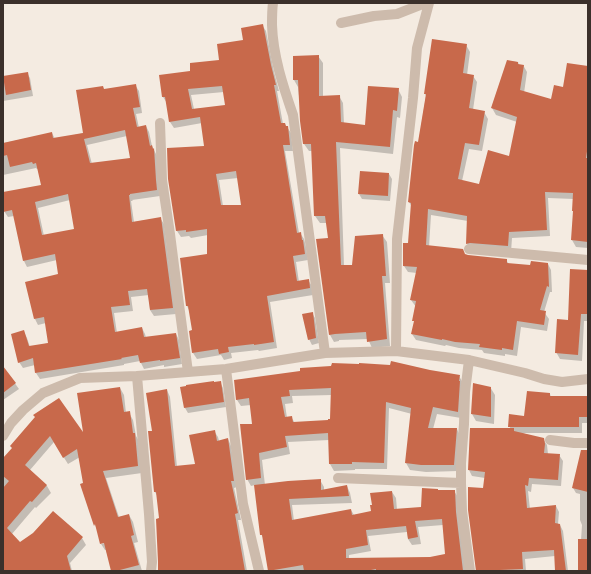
<!DOCTYPE html>
<style>
body{margin:0}
#map{position:relative;width:591px;height:574px;overflow:hidden;background:#f4ebe1;font-family:Cabin,sans-serif}
canvas{display:block}
.frame{position:absolute;inset:0;border:4px solid #3b302b;pointer-events:none}
</style>
<div id="map">
<canvas width="591" height="574"></canvas>
<div class="frame"></div>
</div>
<script>
const ctx = document.querySelector('canvas').getContext('2d');
ctx.lineJoin = 'round';
function fillPath(path, color) { ctx.fillStyle = color; ctx.fill(path, 'evenodd'); }
function trace(path, color, width, dash) { ctx.strokeStyle = color; ctx.lineWidth = width; ctx.lineCap = dash ? 'butt' : 'round'; ctx.setLineDash(dash || []); ctx.stroke(path); }
const shadow = new Path2D(`
 M262,25L266,31L274,72L279,91H277L283,124L287,127L291,133L293,151H285L299,233H300L304,239L306,247L308,260L296,262L299,282L308,280L312,286L313,295L270,302L277,348L259,351L258,350L231,353L232,358L224,360L221,355L197,359L193,353V331L190,312L187,306L181,259L208,255V235L191,238L189,236L181,237L177,231L169,179L205,147L202,123L174,128L170,122L167,103L163,97L192,72L220,61ZM224,92L226,106L194,109L191,95ZM238,178L243,206H223L219,180Z
 M466,45L470,52L467,75L473,76L477,82L473,110L484,112L488,119L482,151L469,149L462,181L480,185L510,157L517,122L496,115L492,108L508,61L518,62L519,65H523L527,72L524,93L552,100L564,88L588,67V248L576,247L572,240L574,199L548,198L550,236L512,238L511,252L470,250L467,243L468,221L431,215L429,247L464,255L506,260L509,264L531,266L548,264L551,270L552,292H550L544,312L549,319L547,331L521,327L517,356L505,354V356L484,353L482,350L459,348L446,345L445,346L416,340L412,334L415,322L413,320L416,307L411,300L417,273L408,272L404,266L409,244L412,207L409,202L426,96L425,94Z
 M318,56L323,63V97L339,96L343,103L344,124L366,126L398,89L402,97L400,118L397,117L393,154L340,148L344,266H353L382,235L387,242L390,283H385L390,346L372,348L368,339L339,340V341L334,342L330,335L317,240L329,239L327,223H320L315,216L313,151H309L304,144L298,87L294,80Z
 M27,73L30,78L33,96L3,101V83Z
 M135,85L139,91L142,113L136,114L139,128L146,126L149,132L152,146L157,156L160,196L132,200L133,201H131L134,222L160,218L164,224L176,314L154,316L150,310L149,295L131,297L133,311L114,313L117,333L142,328L145,334L146,338L176,334L179,340L182,364L164,367V365L144,369L140,361L124,364V365L40,379L36,373L35,365L23,368L19,362L24,332L27,338L30,347L49,343L46,323L38,325L35,319L27,282L59,275L57,260L27,267L24,261L14,216L8,217L4,211L3,204V193L42,186L38,169H37L36,168L3,175V141L4,143L52,133L55,139L84,133L104,90ZM127,136L131,159L92,164L87,145ZM70,200L76,230L44,236L38,208Z
 M389,174L392,179L390,201L362,199L359,194Z
 M588,271V321H584L582,361L560,359L556,352Z
 M312,313L315,318L319,343L312,345L309,339Z
 M3,367L19,389L3,400Z
 M430,371L459,376L463,383L461,418L437,414L433,429H457L460,436L458,471L426,472L410,470L406,463L412,414L389,408L387,469H355V470L334,471L330,464L329,440L288,442L290,454L262,460L265,485L320,480L324,487V490L347,486L350,493L352,503L292,505L294,521L351,510L354,515L372,512L392,492L396,498L397,510L422,508L438,491H454L458,497L466,571H269L264,539L261,534L255,485L251,486L247,479L253,424L251,405L241,406L237,400L235,380ZM332,395L331,420L329,421L295,423L291,417L287,418L285,404L293,403L292,396ZM443,525L446,555L430,558L349,559V555L371,551L368,536L407,532L408,539L412,545L421,544L418,527Z
 M220,382L223,388L226,407L188,413L185,408L181,388Z
 M490,387L495,395L494,424L476,421L472,414Z
 M120,388L124,395L126,413H129L133,420L136,436L139,441L142,473L106,478L119,517L129,515L133,522L138,542L134,543L142,571H112L106,550H105L101,544L109,542H101V544V543L97,529L95,525L81,484L84,483L80,457L68,464L54,442L30,470L47,486L51,493L36,508L35,507L12,534L20,543L34,534L53,512L82,538L86,545L70,563L72,571H3V460L13,449L11,446L36,418L84,436Z
 M167,390L170,397L177,467L196,465L214,431L218,437L219,441L228,439L231,446L237,487L234,488L241,520H238L247,571H159L160,519L158,497L155,492L153,432Z
 M550,394L551,397H588V423H582V433H522L543,439L547,445L548,454L559,455L563,461L561,486L532,484L531,492L528,491L530,509L556,506L559,512L558,524L560,525L563,531L568,571H556L555,556L525,559L526,571H477L485,478L472,476L469,470L511,429L509,426L525,417Z
 M588,450V571H579L582,525L580,520V494L576,493L573,488Z`);
const building = new Path2D(`
 M263,24L271,65L276,85H274L281,123H285L286,126H288L290,145H283L297,233L301,232L302,240H303L305,254L293,256L297,281L309,279L310,288L267,296L274,342L254,345V344L228,347L229,352L219,354L218,349L192,353L189,331L192,330L188,306H186L180,258L207,254V229L186,232V230L176,231L168,179L167,148L204,146L200,117L169,122L165,97H162L159,75L190,71V63L219,60L217,44L243,40L241,28ZM222,86L225,105L192,109L188,89ZM236,171L241,205H221L216,174Z
 M432,39L467,44L463,73L474,75L469,108L485,111L479,145L465,143L458,179L479,184L488,150L509,156L517,117L491,108L507,60L518,62V64L524,65L520,90L551,99L554,85L563,87L567,63L588,66V145L586,158H588V242L571,240L573,211H572L573,193L545,192L547,230L509,232L508,246L470,243L466,244L467,216L428,209L426,245L463,249L465,254L468,255L507,259V263L530,265L531,261L548,263L549,287L547,286L540,310L546,311L544,325L517,321L513,350L502,348V350L479,347L480,344L455,342L442,339V340L411,334L414,321H412L416,301L410,300L417,267L403,266V243H408L411,203L408,202L414,145L415,141L418,142L426,94H424Z
 M319,55V96L340,95L341,122L365,125L368,86L399,88L397,111L393,110L390,147L336,142L341,265H352L355,236L383,234L386,276H382L387,339L367,342L366,332L335,334L329,335L316,239L328,238L325,216H314L311,144H303L300,121L298,80H293V56Z
 M28,72L31,90L6,95L3,76Z
 M136,84L140,107L133,108L137,127L146,125L150,146L152,145L153,149L154,148L156,180L157,190L130,194V195H129L132,222L161,217L173,308L150,310L147,289L128,291L130,305L111,307L115,332L142,327L144,337L176,333L180,358L160,361V360L140,363L138,355L121,358L122,359L35,373L33,358L18,363L11,334L24,330L29,346L48,343L44,317L34,319L25,282L58,274L55,254L23,261L12,210L3,212V192L41,185L36,163L33,164L32,162L10,167L7,155L3,156V143L52,132L53,138L83,133L76,90L103,86L104,89ZM125,130L130,158L90,163L84,139ZM68,194L74,229L42,235L35,202Z
 M360,171L389,173L388,196L358,194Z
 M570,269L588,270V314H581L578,355L555,353L557,319L568,320Z
 M313,312L316,338L308,340L302,314Z
 M391,361L430,370L460,375L459,381H460L458,412L433,407L428,428H457L454,465H421L405,463L411,408L386,402L384,463L352,462V464H329L328,433L285,436L287,447L259,453L261,478L246,480L240,424H252L249,398L236,400L234,380L300,371V368L331,366L332,363L359,364V363L390,365ZM331,388L330,419H328V420L293,422L292,416L285,417L281,397L290,396L289,390Z
 M3,366L16,383L3,393Z
 M214,381V382L221,381L224,402L184,408L180,387L186,386V385Z
 M473,383L491,387V417L471,414Z
 M120,387L124,412L130,411L133,433H135L138,466L103,471L118,517L129,514L134,535L131,536L139,565L116,571H111L104,543L100,544L95,524L94,526L80,484L83,483L77,449L63,458L50,436L25,465L47,485L32,502L30,501L7,528L20,542L33,533L53,511L83,537L67,556L71,571H3V488L9,481L3,476V458L12,448L10,446L35,417L33,415L59,398L83,432L77,393Z
 M167,389L175,466L195,464L189,435L215,430L217,441L228,438L234,481H231L238,513L235,514L245,571H158V562L156,519L159,518L156,492H154L148,431H152L146,393Z
 M527,391L550,393V396H588V417H579V427H508L509,414L524,416Z
 M470,428H514V431L544,438L545,444L544,453L560,454L558,480L529,478L528,486L525,485L527,508L556,505L555,523L560,524L566,571H555L554,550L522,552L523,569L476,571L468,510V487L483,488L485,472L468,470Z
 M581,450H588V492L572,488Z
 M321,479V490L347,485L349,496L289,499L292,520L351,509L352,515L371,511L370,505H372L370,493L392,491L394,509L421,507L422,488L438,489V490H455L456,512L463,571H376V569L366,571H304L303,565L268,571L262,535H260L254,485L288,481ZM442,519L445,554L430,557L346,558V549L368,545L366,530L406,526L408,539L418,537L415,521Z
 M578,539H588V571H578Z`);
const minor = new Path2D(`
 M273,3C272,10 272,18 272,25C273,56 283,86 293,115L325,353
 M341,23L374,16L397,14L425,3
 M160,123L162,180L170,234L178,297L188,372
 M469,249L588,260
 M396,351L397,239L413,98L417,48L429,3
 M469,360L465,392L464,424L461,463V483L462,511L470,571
 M226,369L243,504L259,571
 M137,376L149,514L152,562L151,571
 M3,436L11,423L23,410L43,393L80,378L137,376L226,369L325,353L396,351L469,360L525,373L544,379L562,382L588,379
 M550,440L574,443H588
 M338,478L461,483`);
fillPath(shadow, '#0003');
fillPath(building, '#c8694b');
trace(minor, '#cdbbac', 10);
</script>
